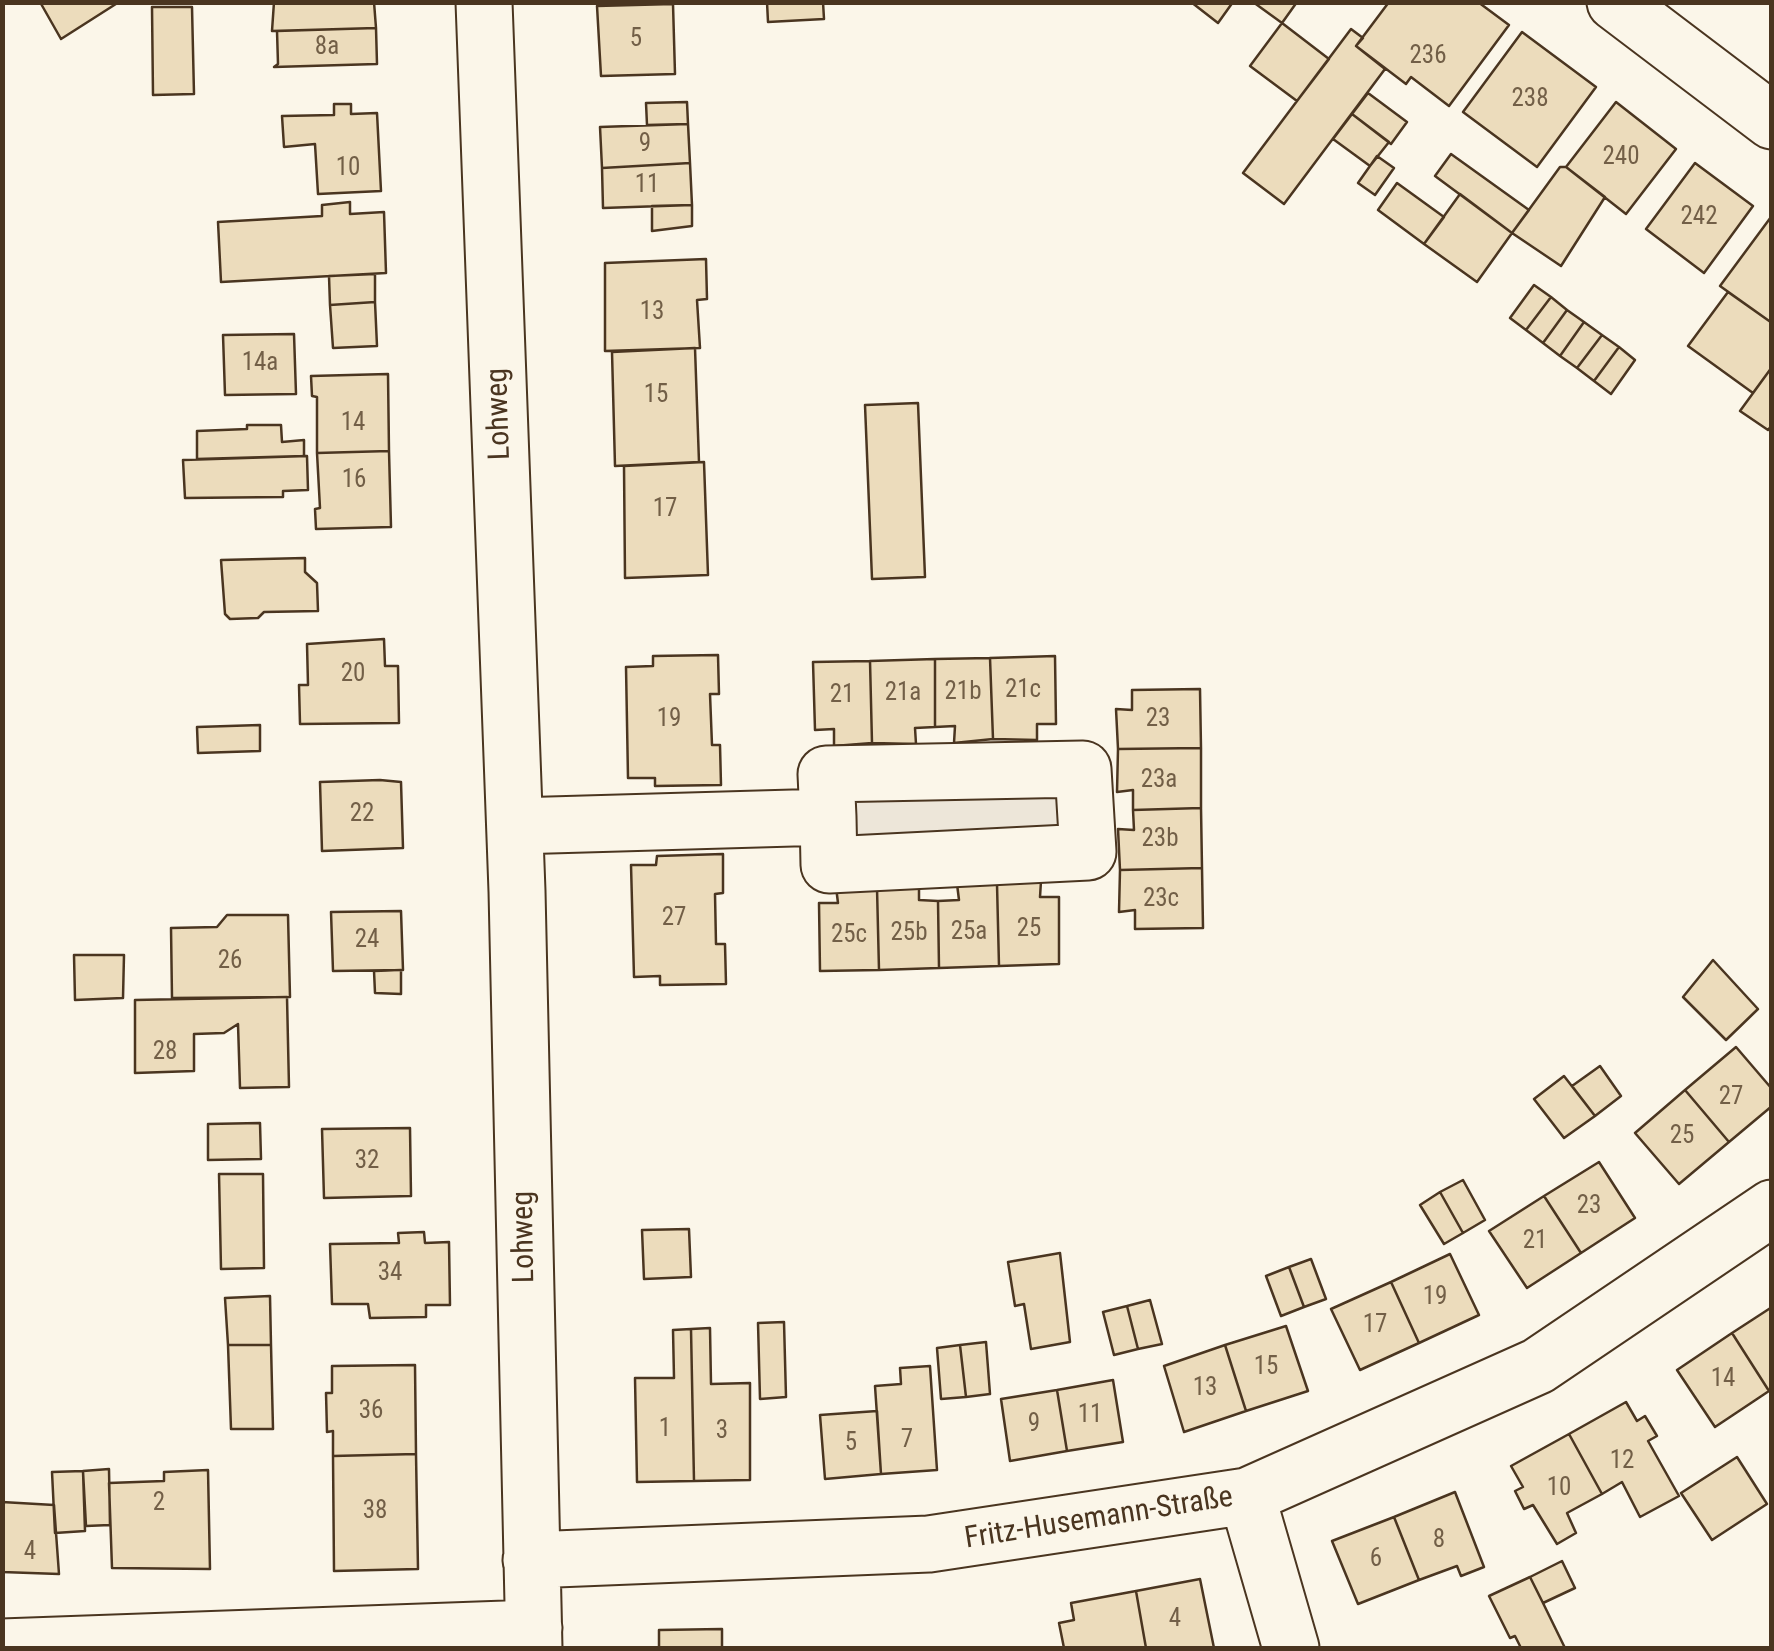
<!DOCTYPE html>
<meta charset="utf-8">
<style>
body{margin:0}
#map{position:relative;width:1774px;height:1651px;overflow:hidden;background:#fbf6e9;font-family:"Roboto Condensed",sans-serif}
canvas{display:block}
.frame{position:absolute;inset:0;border:5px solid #4a3520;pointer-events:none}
</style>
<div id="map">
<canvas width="1774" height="1651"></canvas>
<div class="frame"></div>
</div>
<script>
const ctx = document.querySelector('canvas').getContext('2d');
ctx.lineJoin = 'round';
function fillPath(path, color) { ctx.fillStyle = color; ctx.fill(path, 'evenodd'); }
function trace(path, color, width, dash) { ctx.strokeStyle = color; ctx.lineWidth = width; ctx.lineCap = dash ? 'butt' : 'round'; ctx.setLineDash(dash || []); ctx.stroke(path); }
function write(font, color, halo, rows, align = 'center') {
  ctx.font = font + ' "Roboto Condensed",sans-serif'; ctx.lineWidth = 8; ctx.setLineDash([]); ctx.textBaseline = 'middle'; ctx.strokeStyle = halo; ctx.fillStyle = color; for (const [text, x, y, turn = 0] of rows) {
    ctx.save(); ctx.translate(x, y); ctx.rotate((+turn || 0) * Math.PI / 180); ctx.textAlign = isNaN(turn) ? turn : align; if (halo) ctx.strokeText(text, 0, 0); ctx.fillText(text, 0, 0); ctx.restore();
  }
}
const green = new Path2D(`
 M1069,784L1070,837L853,841L852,791Z`);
const building = new Path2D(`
 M40,2H119L61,39Z
 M274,2H374L376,28L272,31Z
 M767,2H823L824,19L768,22Z
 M1191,2H1233L1218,23Z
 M1253,2H1297L1282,23Z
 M1389,2H1478L1509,25L1449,106L1411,77L1406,84L1356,46Z
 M673,4L675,74L601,76L597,6Z
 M152,7H192L194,94L153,95Z
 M1282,23L1329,59L1297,101L1250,66Z
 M376,28L377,64L274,67L278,64L277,31Z
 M1351,29L1363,38L1356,46L1385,69L1284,204L1243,173Z
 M1522,32L1596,87L1537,167L1463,112Z
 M1368,93L1407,122L1391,144L1352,114Z
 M687,102L688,124L647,125L646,103Z
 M1616,102L1676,149L1626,214L1566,167Z
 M334,104H351V114L377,113L381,191L318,194L315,144L284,147L282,116L334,115Z
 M1352,114L1389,142L1370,166L1333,139Z
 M688,124L690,163L602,168L600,127Z
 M1451,154L1529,210L1512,233L1435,176Z
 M1377,156L1394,168L1375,195L1358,183Z
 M690,163L692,205L603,208L602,168Z
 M1695,163L1753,206L1704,273L1646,229Z
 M1560,167H1566L1605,197L1561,266L1512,233Z
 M1397,183L1444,217L1424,244L1378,210Z
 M1460,194L1512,233L1477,282L1424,244Z
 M350,202V214L384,212L386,273L221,282L218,222L322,216V205Z
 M692,205V226L652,231V206Z
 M1771,217H1772V323L1720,286Z
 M706,259L707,299L697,300L700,348L605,351V263Z
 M375,274V302L330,305L329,276Z
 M1534,285L1551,297L1526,330L1510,318Z
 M1728,292L1772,323V367L1753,393L1688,346Z
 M1551,297L1567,310L1543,343L1526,330Z
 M375,302L377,346L333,348L330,305Z
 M1567,310L1584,322L1560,356L1543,343Z
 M1584,322L1602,335L1577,368L1560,356Z
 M294,334L296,394L225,395L223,335Z
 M1602,335L1619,347L1594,381L1577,368Z
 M1619,347L1635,360L1611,394L1594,381Z
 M695,348L699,462L615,466L612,352Z
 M1772,367V425L1768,430L1740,411Z
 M388,374L389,451L317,453V397L312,396L311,376Z
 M918,403L925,577L872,579L865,405Z
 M247,425H281L282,442L304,440V456L197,459V431L247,429Z
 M389,451L391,527L316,529L315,509L320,508L317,453Z
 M307,456L308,490L283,491V497L185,498L183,460Z
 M704,462L708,575L625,578L624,466Z
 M305,558V572L317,583L318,611L264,612L258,618L230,619L225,614L221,560Z
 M384,639L385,666H398L399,723L300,724L299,685H308L307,644Z
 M718,655L719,694H710L712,745H720L721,785L655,786V778H628L626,667L653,666V656Z
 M1055,656L1056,724H1037V740L993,739L990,658Z
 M990,658L993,739L954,743L955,726L935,727V659Z
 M935,659V727L915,728L916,744L872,743L870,661Z
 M870,661L872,743L834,746V729L815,730L813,662Z
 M1200,689L1201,748L1118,749L1116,709L1132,710V690Z
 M260,725V751L198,753L197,727Z
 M1201,748V808L1133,810V790L1117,792L1118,749Z
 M380,780L401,782L403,848L322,851L320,782Z
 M1201,808L1202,868L1120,870L1118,829L1134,830L1133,810Z
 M723,854V893L715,894L716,944H725L726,984L660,985V976L634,977L631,865H656L657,856Z
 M1202,868L1203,928L1135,929V910L1119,912L1120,870Z
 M1041,881L1040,897H1059V964L999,966L997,884Z
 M957,884H997L999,966L939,968L938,901L959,900Z
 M919,885V900L938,901L939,968L879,970L877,888Z
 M836,887L877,888L879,970L820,971L819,903H838Z
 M401,911L403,970L333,971L331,912Z
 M227,915H288L290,997L172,998L171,928L217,927Z
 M74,955H124L123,998L75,1000Z
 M1713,960L1758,1009L1726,1040L1683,997Z
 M401,970V994L375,993L374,971Z
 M287,997L289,1087L240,1088L238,1024L224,1033L194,1034V1071L135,1073V1000Z
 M1736,1047L1772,1089V1106L1729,1142L1685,1090Z
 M1600,1066L1621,1096L1595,1116L1572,1086Z
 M1564,1076L1595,1116L1564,1138L1534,1099Z
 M1685,1090L1729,1142L1679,1184L1635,1133Z
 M260,1123L261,1159L208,1160V1124Z
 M410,1128L411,1196L324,1198L322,1129Z
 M1599,1162L1635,1218L1581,1253L1544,1196Z
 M219,1174H263L264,1268L221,1269Z
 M1463,1180L1485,1220L1463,1233L1440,1192Z
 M1440,1192L1463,1233L1444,1244L1420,1205Z
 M1544,1196L1581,1253L1527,1288L1489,1231Z
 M689,1229L691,1277L644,1279L642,1230Z
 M424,1232L425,1243L449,1242L450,1305H426V1317L370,1318L368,1304H332L330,1244L399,1243L398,1233Z
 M1060,1253L1070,1342L1031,1349L1024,1304L1015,1306L1008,1262Z
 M1450,1254L1479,1315L1419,1343L1391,1282Z
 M1311,1259L1326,1299L1304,1307L1289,1267Z
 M1289,1267L1304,1307L1281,1316L1266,1276Z
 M1391,1282L1419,1343L1360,1370L1331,1309Z
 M270,1296L271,1345H228L225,1298Z
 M1150,1300L1162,1344L1138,1349L1127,1306Z
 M1127,1306L1138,1349L1114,1355L1103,1312Z
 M1772,1307V1389L1769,1391L1732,1333Z
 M784,1322L786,1397L760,1399L758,1323Z
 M1286,1326L1308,1391L1246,1411L1225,1345Z
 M710,1328L711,1384L750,1383V1480L694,1481L691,1329Z
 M691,1329L694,1481L637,1482L635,1378H674L673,1330Z
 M1732,1333L1769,1391L1715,1427L1677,1370Z
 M986,1342L990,1394L966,1397L960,1345Z
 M228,1345H271L273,1429H231Z
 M960,1345L966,1397L941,1399L937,1348Z
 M1225,1345L1246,1411L1184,1432L1164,1366Z
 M415,1365L416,1454L333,1456V1431L327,1432L326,1393H332V1366Z
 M930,1366L937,1470L881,1474L875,1386L901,1384L900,1368Z
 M1113,1380L1123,1442L1067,1451L1057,1390Z
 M1057,1390L1067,1451L1010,1461L1001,1399Z
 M1626,1402L1637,1421L1645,1416L1657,1436L1648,1441L1679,1496L1640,1517L1622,1482L1602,1494L1569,1434Z
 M877,1411L881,1474L825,1479L820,1415Z
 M1569,1434L1602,1494L1567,1513L1576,1533L1557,1544L1533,1505L1524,1509L1515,1491L1523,1487L1511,1466Z
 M416,1454L418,1569L334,1571L333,1456Z
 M1737,1457L1767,1504L1712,1540L1681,1493Z
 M109,1469L110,1525L86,1526L83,1471Z
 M208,1470L210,1569L112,1568L109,1483L164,1481V1472Z
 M83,1471L85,1531L55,1533L52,1472Z
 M1455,1492L1484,1567L1461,1576L1457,1566L1419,1580L1394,1517Z
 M2,1502L54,1505L59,1574L2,1572Z
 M1394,1517L1419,1580L1358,1604L1332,1541Z
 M1562,1561L1575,1588L1543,1603L1530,1577Z
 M1530,1577L1543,1603L1565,1648H1521L1515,1636L1510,1638L1489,1596Z
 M1200,1579L1214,1648H1146L1136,1591Z
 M1136,1591L1146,1648H1064L1059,1623L1074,1620L1071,1603Z
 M722,1629V1648H659V1630Z`);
const minor = new Path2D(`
 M484,2L517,891L534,1648
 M515,826L828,817L829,865L1088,852L1083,769L826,774L828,817
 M1247,1496L1291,1648
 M531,1560L929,1544L1247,1496L1538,1366L1772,1208
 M2,1647L534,1628`);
const major = new Path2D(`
 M1615,2L1772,121`);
const numberNames = [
 ["5",636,40],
 ["8a",327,48],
 ["236",1428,57],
 ["238",1530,100],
 ["9",645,145],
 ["240",1621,158],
 ["10",348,169],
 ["11",647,186],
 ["242",1699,218],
 ["13",652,313],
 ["14a",260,364],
 ["15",656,396],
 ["14",353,424],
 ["16",354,481],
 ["17",665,510],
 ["20",353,675],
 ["21c",1023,691],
 ["21b",963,693],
 ["21a",903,694],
 ["21",842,696],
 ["19",669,720],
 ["23",1158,720],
 ["23a",1159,781],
 ["22",362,815],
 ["23b",1160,840],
 ["23c",1161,900],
 ["27",674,919],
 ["25",1029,930],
 ["25a",969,933],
 ["25b",909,934],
 ["25c",849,936],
 ["24",367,941],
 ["26",230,962],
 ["28",165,1053],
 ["27",1731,1098],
 ["25",1682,1137],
 ["32",367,1162],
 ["23",1589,1207],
 ["21",1535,1242],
 ["34",390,1274],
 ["19",1435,1298],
 ["17",1375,1326],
 ["15",1266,1368],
 ["14",1723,1380],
 ["13",1205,1389],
 ["36",371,1412],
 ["11",1090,1416],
 ["9",1034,1425],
 ["1",665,1430],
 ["3",722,1432],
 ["7",907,1441],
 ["5",851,1444],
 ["12",1622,1462],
 ["10",1559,1489],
 ["2",159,1504],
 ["38",375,1512],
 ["8",1439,1541],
 ["4",30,1553],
 ["6",1376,1560],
 ["4",1175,1620]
];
const streetNames = [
 ["Lohweg",500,414,-92],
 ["Lohweg",525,1237,-91],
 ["Fritz-Husemann-Straße",1099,1519,-9]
];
fillPath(green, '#ede6d9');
trace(green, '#887966', 2.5);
fillPath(building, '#ecdcbc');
trace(building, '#4a3520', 2.5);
trace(minor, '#4a3520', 59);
trace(major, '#4a3520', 59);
trace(minor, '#fbf6e9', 55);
trace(major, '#fbf6e9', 55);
write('25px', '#725f47', null, numberNames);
write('30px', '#4a3520', '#fbf6e9', streetNames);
</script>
